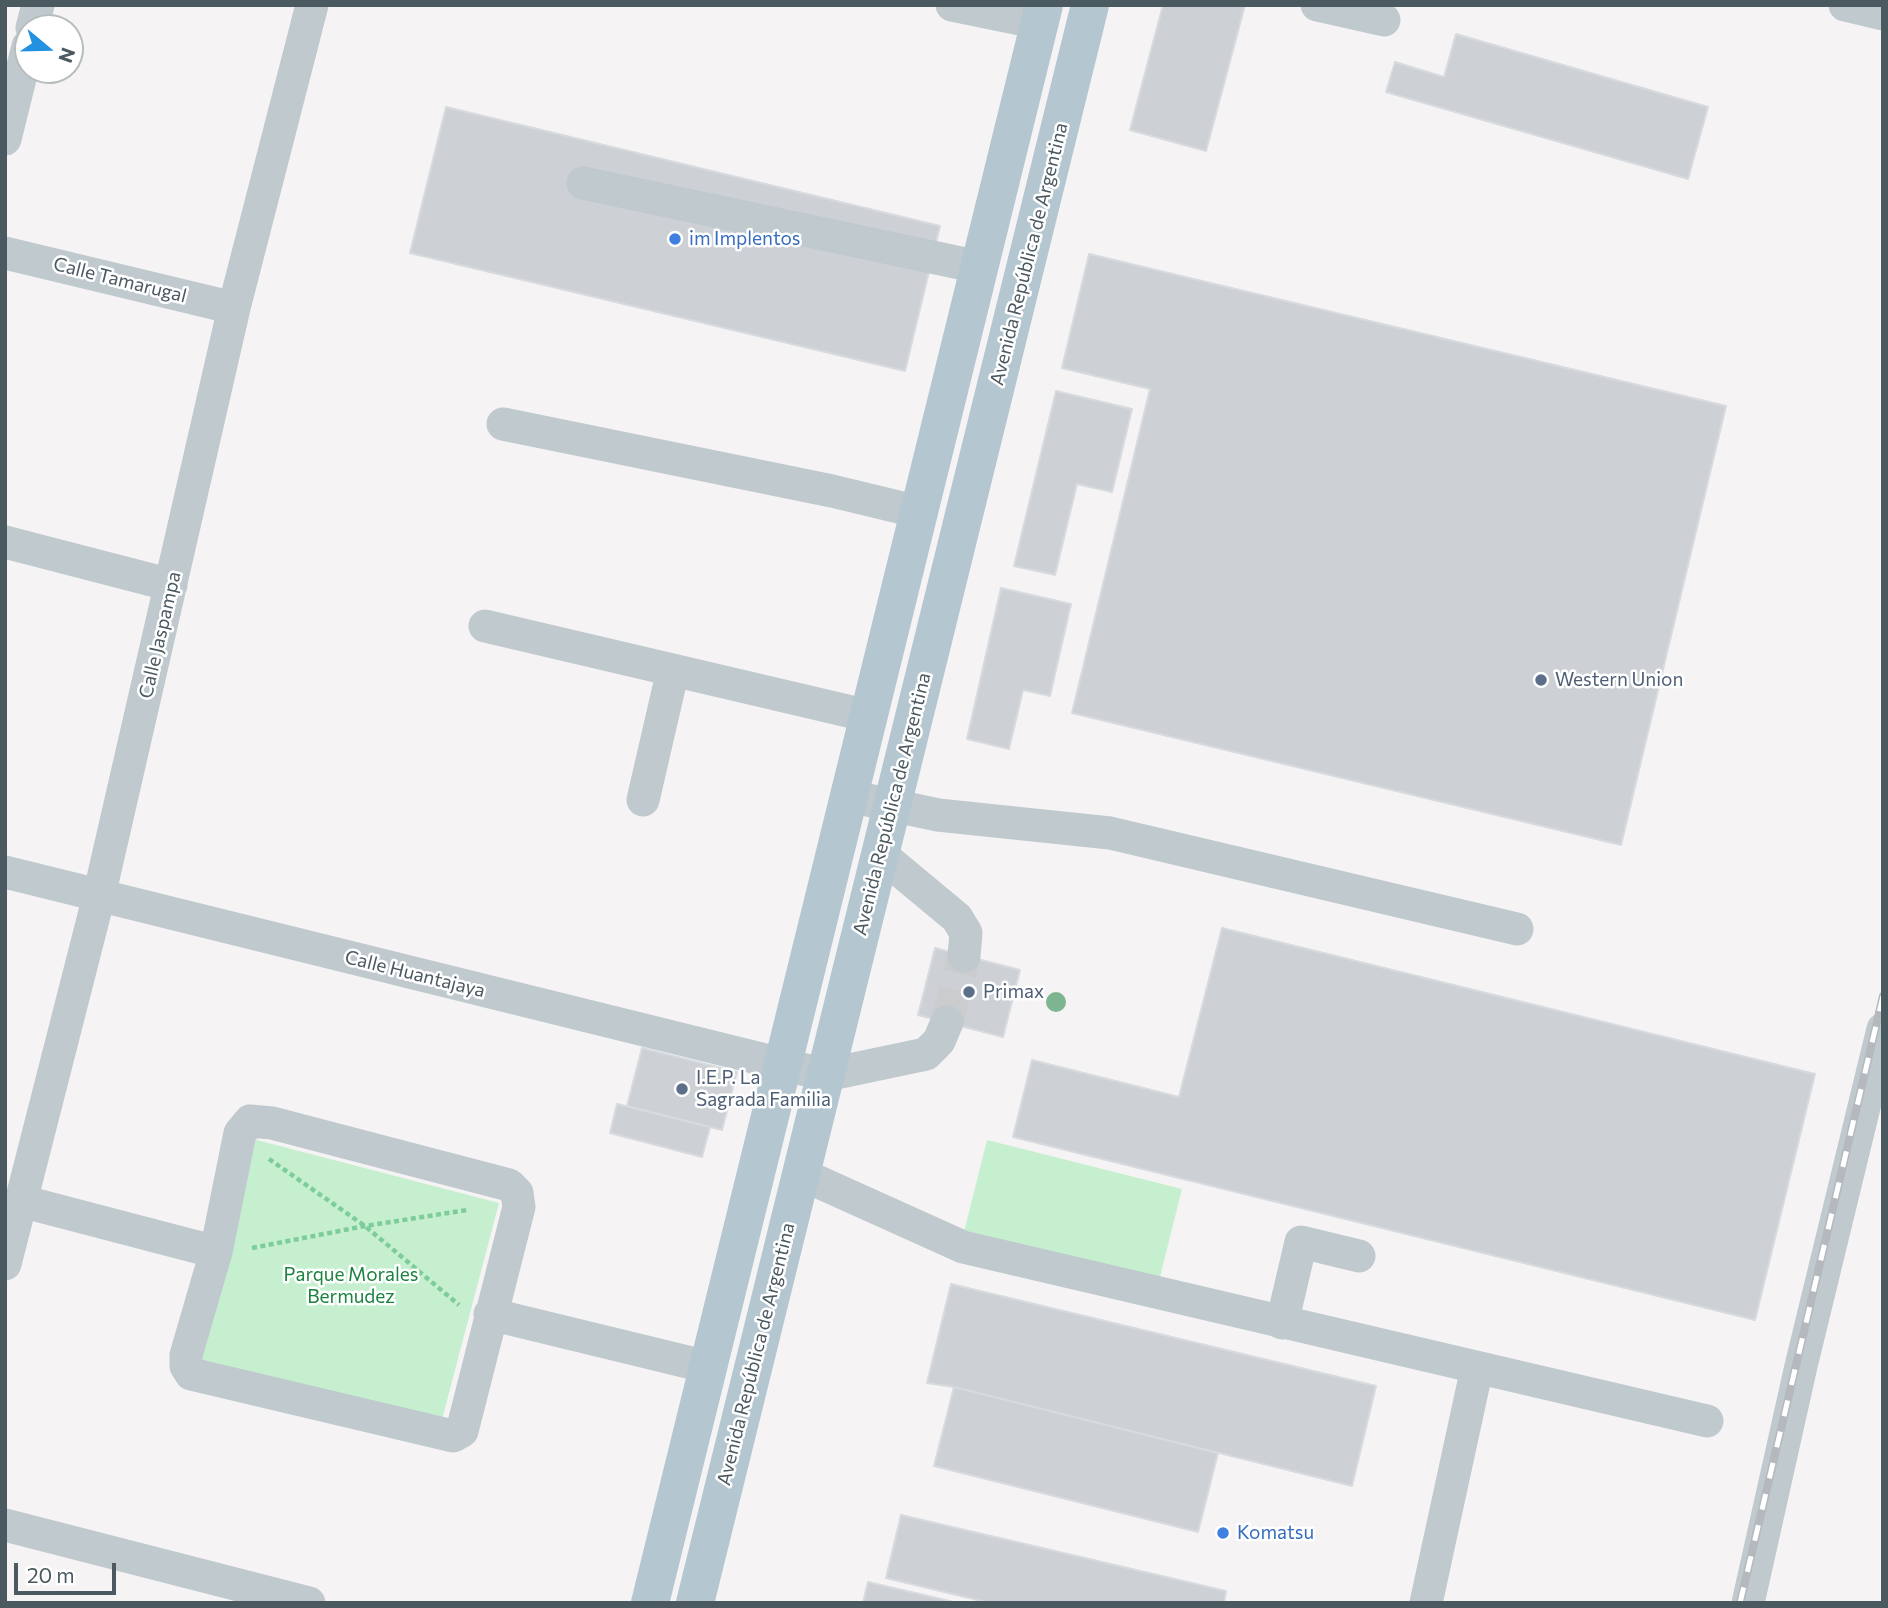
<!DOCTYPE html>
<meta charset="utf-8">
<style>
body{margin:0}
#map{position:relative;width:1888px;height:1608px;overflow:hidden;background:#f5f3f3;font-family:Commissioner,sans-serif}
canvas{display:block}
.frame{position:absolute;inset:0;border:7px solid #4b5960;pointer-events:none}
.north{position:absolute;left:14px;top:14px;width:70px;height:70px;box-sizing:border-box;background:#fff;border:2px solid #b7bdbf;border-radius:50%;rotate:109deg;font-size:19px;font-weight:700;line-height:28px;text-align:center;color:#4b5960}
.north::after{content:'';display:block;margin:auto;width:24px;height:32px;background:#2292e0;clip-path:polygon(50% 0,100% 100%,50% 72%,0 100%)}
.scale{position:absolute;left:14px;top:1563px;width:102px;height:32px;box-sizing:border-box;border:4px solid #4b5960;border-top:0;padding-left:9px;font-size:21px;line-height:24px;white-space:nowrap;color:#4b5960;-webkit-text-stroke:5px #fff;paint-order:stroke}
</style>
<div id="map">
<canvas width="1888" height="1608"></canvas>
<div class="frame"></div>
<div class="north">N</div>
<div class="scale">20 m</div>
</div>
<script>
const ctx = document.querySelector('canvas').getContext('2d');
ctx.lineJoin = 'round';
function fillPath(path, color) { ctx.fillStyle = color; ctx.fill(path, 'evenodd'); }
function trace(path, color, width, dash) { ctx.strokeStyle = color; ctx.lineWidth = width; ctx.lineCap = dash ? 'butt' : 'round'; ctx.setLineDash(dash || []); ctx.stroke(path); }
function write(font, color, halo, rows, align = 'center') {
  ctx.font = font + ' Commissioner,sans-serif'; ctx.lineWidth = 5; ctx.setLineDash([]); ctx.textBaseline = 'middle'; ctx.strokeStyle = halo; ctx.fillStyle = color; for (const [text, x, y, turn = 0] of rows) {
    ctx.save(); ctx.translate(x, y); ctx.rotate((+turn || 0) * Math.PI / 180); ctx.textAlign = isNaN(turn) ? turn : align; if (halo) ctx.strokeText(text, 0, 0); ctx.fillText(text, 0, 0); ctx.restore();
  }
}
const green = new Path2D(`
 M253,1139L499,1203L440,1427L204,1371L198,1358Z
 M987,1140L1182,1189L1158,1285L963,1236Z`);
const building = new Path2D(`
 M1163,5H1245L1206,151L1130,130Z
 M1456,34L1708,107L1688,179L1386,92L1395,62L1444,77Z
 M446,107L940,226L905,371L410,253Z
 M1089,254L1726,406L1621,845L1072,713L1150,389L1062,368Z
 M1056,391L1132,409L1112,492L1077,484L1055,575L1014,566Z
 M1001,588L1071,604L1050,696L1023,690L1009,749L967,739Z
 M1222,928L1815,1074L1755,1320L1013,1137L1032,1060L1179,1097Z
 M935,948L1020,970L1003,1037L918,1015Z
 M642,1048L737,1072L722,1130L627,1106Z
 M617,1104L710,1127L702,1157L610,1133Z
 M951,1284L1376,1386L1352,1486L954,1387L927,1383Z
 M954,1387L1218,1453L1198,1532L934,1466Z
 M901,1515L1226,1591L1224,1603H990L886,1578Z
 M868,1582L958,1603H863Z`);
const minorTunnel = new Path2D(`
 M947,1022L964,956`);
const path = new Path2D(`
 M269,1159L365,1226L459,1305
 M252,1248L365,1226L467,1210`);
const minor = new Path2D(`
 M952,5L1040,23
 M1317,5L1384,20
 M1845,5L1883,14
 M32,28L38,5
 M5,139L28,46
 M583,183L979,267
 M5,253L234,308
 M503,424L832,491L919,512
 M5,542L171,585
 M485,626L869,716
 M849,796L938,815L1110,833L1517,929
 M643,800L673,670
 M880,854L957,918L966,933L964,956
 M5,872L826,1075L926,1054L939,1041L947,1022
 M250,1121L272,1123L509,1185L517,1193L519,1207L462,1431L453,1436L191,1374L186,1366V1355L216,1252L240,1133Z
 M801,1174L963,1247L1707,1421
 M21,1201L216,1252
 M5,1264L99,896L234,308L312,5
 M490,1314L708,1367
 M1282,1323L1301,1242L1359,1256
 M5,1525L309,1603
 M1426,1603L1477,1368
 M1748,1603L1801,1366L1883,1029`);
const major = new Path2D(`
 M650,1603L1044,5
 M695,1603L1090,5`);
const rail = new Path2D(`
 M1740,1603L1883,996`);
const trees = [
 [1056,1002]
];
const markers = [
 [675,239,7,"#3f7fe0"],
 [1541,680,7,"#5c6f8a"],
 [969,992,7,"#5c6f8a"],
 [682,1089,7,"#5c6f8a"],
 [1223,1533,7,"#3f7fe0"]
];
const shopNames = [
 ["im Implentos",689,239],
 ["Komatsu",1237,1533]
];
const streetNames = [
 ["Avenida República de Argentina",1029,254,-76],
 ["Calle Tamarugal",120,280,14],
 ["Calle Jaspampa",160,635,-77],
 ["Avenida República de Argentina",892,804,-76],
 ["Calle Huantajaya",415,974,14],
 ["Avenida República de Argentina",756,1354,-76]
];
const serviceNames = [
 ["Western Union",1555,680],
 ["Primax",983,992],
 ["I.E.P. La",696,1078],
 ["Sagrada Familia",696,1100]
];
const parkNames = [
 ["Parque Morales",351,1275],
 ["Bermudez",351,1297]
];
fillPath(green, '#c5efcf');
fillPath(building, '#cdd1d5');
trace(building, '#d7dade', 2);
trace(minorTunnel, '#caccce', 33, [33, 17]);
trace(path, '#7dcd9a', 4.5, [5, 3.5]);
trace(minor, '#bfc9ce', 33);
trace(major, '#b4c6d0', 38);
trace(rail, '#b5b9bd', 8);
trace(rail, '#fff', 5, [16]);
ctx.fillStyle = '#7db590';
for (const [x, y] of trees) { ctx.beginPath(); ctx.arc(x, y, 10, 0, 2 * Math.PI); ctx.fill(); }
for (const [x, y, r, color] of markers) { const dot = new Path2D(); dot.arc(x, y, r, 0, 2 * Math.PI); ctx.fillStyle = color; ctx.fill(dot); trace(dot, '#fff', 2.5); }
write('19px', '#366cbe', '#fff', shopNames, 'left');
write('19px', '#4b5960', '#fff', streetNames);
write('19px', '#4e5e75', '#fff', serviceNames, 'left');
write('19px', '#1b823f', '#fff', parkNames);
</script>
